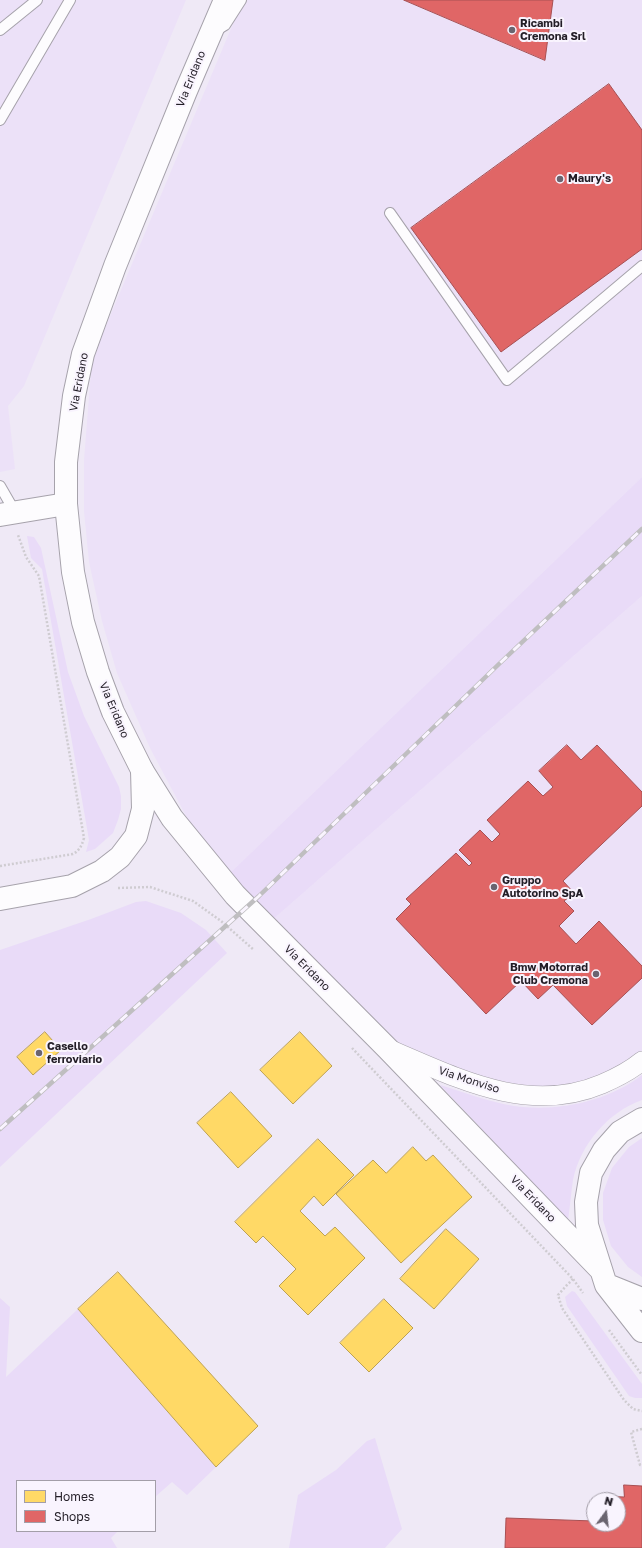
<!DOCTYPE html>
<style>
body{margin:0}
#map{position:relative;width:642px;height:1548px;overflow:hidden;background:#efe9f6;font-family:"Golos Text",sans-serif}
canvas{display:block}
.legend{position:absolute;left:16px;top:1480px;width:140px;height:52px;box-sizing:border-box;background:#f9f4fe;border:1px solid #a39ea8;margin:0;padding:5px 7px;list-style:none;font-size:12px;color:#221d26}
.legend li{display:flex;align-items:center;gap:8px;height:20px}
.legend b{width:20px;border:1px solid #a39ea8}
.north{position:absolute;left:586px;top:1492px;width:40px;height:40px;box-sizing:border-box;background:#f9f4fe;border:1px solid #a39ea8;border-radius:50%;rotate:15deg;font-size:11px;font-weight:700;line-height:16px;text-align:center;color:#221d26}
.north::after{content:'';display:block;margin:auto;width:14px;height:18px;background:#6a646f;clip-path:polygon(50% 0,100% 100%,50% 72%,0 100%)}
</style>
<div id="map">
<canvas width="642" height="1548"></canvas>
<ul class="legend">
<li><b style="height:11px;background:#ffd966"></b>Homes</li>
<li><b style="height:11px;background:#e06666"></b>Shops</li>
</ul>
<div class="north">N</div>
</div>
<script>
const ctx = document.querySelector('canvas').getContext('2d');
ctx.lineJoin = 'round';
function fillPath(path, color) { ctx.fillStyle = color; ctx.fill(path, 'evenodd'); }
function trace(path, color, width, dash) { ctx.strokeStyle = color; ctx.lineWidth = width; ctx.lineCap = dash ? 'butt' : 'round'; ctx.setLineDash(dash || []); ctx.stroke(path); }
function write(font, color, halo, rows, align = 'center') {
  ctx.font = font + ' "Golos Text",sans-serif'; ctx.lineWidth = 4; ctx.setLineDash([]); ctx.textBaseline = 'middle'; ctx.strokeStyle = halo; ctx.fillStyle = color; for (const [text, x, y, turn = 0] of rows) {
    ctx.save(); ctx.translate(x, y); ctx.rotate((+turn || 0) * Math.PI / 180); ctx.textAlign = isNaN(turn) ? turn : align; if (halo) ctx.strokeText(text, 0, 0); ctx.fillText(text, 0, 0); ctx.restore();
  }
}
const built = new Path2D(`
 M0,0H186L24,386L8,406L15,469L0,472Z
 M243,0H642V477L231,872L193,829L150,748L117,673L102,621L89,562L84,511V460L92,359Z
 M642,596V1062L592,1088L465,1086L347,1016L261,930Z`);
const green = new Path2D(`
 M642,477V596L261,930L231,872Z
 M27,536L34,537L41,548L68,672L84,716L119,787L121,796V809L118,820L113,833L95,849L86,852L89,840L43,575L42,569L31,558Z
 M146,901L181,913L206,930L227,953L0,1167V950L91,919L136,902Z
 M642,1075V1100C608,1112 580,1145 573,1180C571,1193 570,1207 568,1220L440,1085C464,1092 489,1102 514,1106C557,1112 607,1102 642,1075Z
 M642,1138V1277L628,1267L611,1246L603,1220V1193L612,1168L629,1147Z
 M572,1291L575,1292L642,1384V1398H635L629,1396L567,1306L565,1297Z
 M0,1298L10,1307L6,1377L78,1309L216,1467L187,1495L172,1482L155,1497V1481H17V1531H118L111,1538L117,1548H0Z
 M375,1438L402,1529L385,1548H289L298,1495L336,1470L367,1441Z`);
const homes = new Path2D(`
 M45,1032L61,1050L33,1075L17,1057Z
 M300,1032L332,1066L293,1104L260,1070Z
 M231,1092L272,1136L238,1168L197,1123Z
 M318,1139L354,1175L323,1206L314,1196L300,1211L325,1236L335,1227L365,1258L308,1315L279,1286L296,1269L263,1236L256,1243L235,1222Z
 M413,1147L426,1161L433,1155L472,1197L401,1263L336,1194L373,1160L386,1173Z
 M446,1229L479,1259L434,1309L400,1279Z
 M118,1272L258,1426L216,1467L78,1309Z
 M384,1299L413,1328L369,1372L340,1343Z`);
const shops = new Path2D(`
 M404,0H553L545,60Z
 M609,84L642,130V249L501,352L411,228Z
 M567,745L581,760L597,745L642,792V806L563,881L574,893L564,901L574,911L559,926L576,944L599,921L642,966V978L592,1025L553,985L538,999L521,981L486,1014L396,919L411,904L406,899L456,853L469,866L472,863L459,850L480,830L492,842L500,834L487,820L528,781L543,796L553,787L539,771Z
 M624,1485L642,1486V1548H505L506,1518L594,1521V1524H618V1500H600V1496L624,1497Z`);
const path = new Path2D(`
 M0,866L73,854C80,850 82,845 84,838L39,576L26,557L18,535
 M118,888L150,887L193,901L221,921L254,950
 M352,1048L573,1279L583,1293
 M573,1279L566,1286L558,1295L562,1308L624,1400L633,1409L642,1411
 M609,1330L642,1375
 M642,1429L631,1432L640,1465L642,1464`);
const service = new Path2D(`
 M220,28L225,25L241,0
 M0,30L37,0
 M0,120L70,0
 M390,213L507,380L642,266
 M0,486L15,512`);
const minor = new Path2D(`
 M391,1050C459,1079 529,1115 602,1084C616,1078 630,1071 642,1061`);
const tertiary = new Path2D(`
 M0,515L66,504
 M0,899L72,886L102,871L120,857L136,836L143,809L142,770`);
const primary = new Path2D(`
 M225,0L186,91L115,266L83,354L74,396L66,462V504L73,572L83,622L98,672L113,712L142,770L172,818L235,895L388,1049L601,1270
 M642,1119L620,1132L604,1150L591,1173L586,1202L587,1225L606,1285L642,1331
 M607,1285L642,1299`);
const rail = new Path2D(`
 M0,1129L259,896L499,664L642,529`);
const markers = [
 [512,30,4,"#6a646f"],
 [560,179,4,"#6a646f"],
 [494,887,4,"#6a646f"],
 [596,974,4,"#6a646f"],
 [39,1053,4,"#6a646f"]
];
const poiNames = [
 ["Ricambi",520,24],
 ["Cremona Srl",520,37],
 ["Maury's",568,179],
 ["Gruppo",502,881],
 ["Autotorino SpA",502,894],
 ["Bmw Motorrad",588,968,"right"],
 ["Club Cremona",588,981,"right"],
 ["Casello",47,1047],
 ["ferroviario",47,1060]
];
const streetNames = [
 ["Via Eridano",191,79,-68],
 ["Via Eridano",79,382,-79],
 ["Via Eridano",114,710,67],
 ["Via Eridano",307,968,45],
 ["Via Monviso",469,1080,18],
 ["Via Eridano",533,1199,46]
];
fillPath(built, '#ece1f8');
fillPath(green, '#e9dbf8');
fillPath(homes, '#ffd966');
trace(homes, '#bda153', 1);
fillPath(shops, '#e06666');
trace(shops, '#a75053', 1);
trace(service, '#a6a2ab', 12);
trace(minor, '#a6a2ab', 20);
trace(tertiary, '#a6a2ab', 24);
trace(primary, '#a6a2ab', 24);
trace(path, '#cfccd1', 2.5, [2, 2]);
trace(service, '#fdfcfe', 10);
trace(minor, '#fdfcfe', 19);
trace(tertiary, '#fdfcfe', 22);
trace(primary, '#fdfcfe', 22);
trace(rail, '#bfbec0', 4.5);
trace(rail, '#f9f4fe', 3, [9]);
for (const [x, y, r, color] of markers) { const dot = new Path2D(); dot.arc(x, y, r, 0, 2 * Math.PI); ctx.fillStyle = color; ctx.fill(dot); trace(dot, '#f9f4fe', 1.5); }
write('bold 11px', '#221d26', '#f9f4fe', poiNames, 'left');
write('11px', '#221d26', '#f9f4fe', streetNames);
</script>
